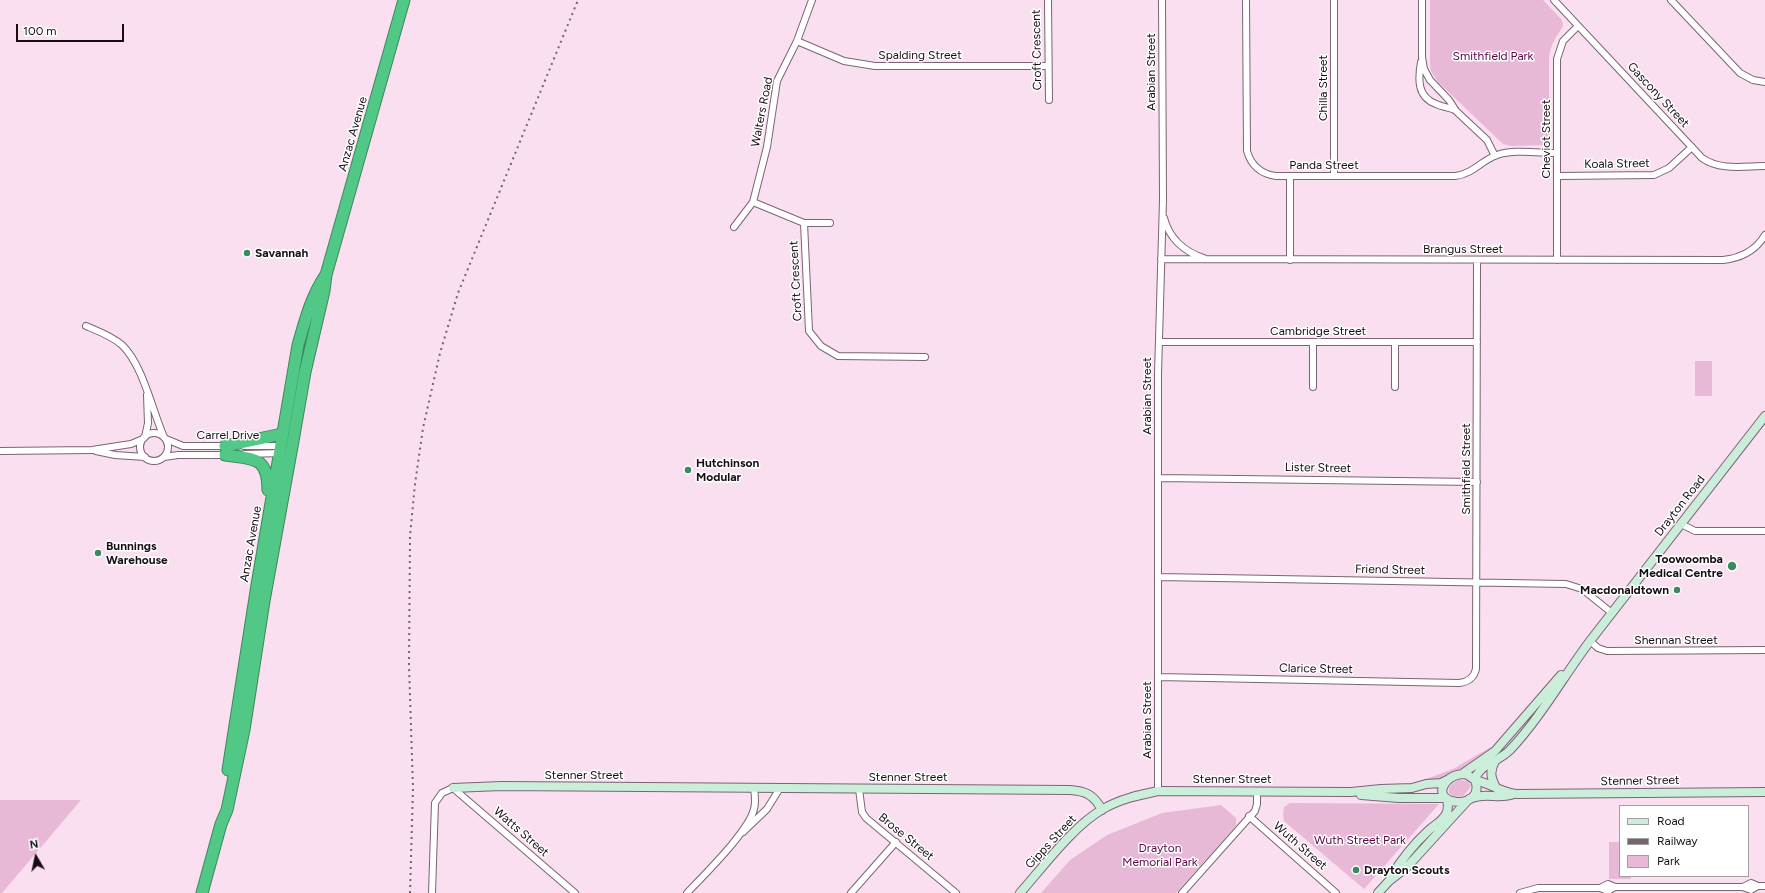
<!DOCTYPE html>
<style>
body{margin:0}
#map{position:relative;width:1765px;height:893px;overflow:hidden;background:#fadff0;font-family:Figtree,sans-serif}
canvas{display:block}
.legend{position:absolute;left:1619px;top:805px;width:130px;height:72px;box-sizing:border-box;background:#fff;border:1px solid #a29fa1;margin:0;padding:5px 7px;list-style:none;font-size:12px;color:#170e14}
.legend li{display:flex;align-items:center;gap:8px;height:20px}
.legend b{width:20px;border:1px solid #a29fa1}
.north{position:absolute;left:16px;top:837px;width:40px;height:40px;-webkit-text-stroke:3px #fff;paint-order:stroke;rotate:351deg;font-size:11px;font-weight:700;line-height:16px;text-align:center;color:#170e14}
.north::after{content:'';display:block;margin:auto;width:14px;height:18px;background:#170e14;clip-path:polygon(50% 0,100% 100%,50% 72%,0 100%)}
.scale{position:absolute;left:16px;top:24px;width:108px;height:18px;box-sizing:border-box;border:2px solid #170e14;border-top:0;padding-left:5px;font-size:12px;line-height:14px;white-space:nowrap;color:#170e14;-webkit-text-stroke:3px #fff;paint-order:stroke}
</style>
<div id="map">
<canvas width="1765" height="893"></canvas>
<ul class="legend">
<li><b style="height:5px;background:#cbeedb"></b>Road</li>
<li><b style="height:5px;background:#74646e"></b>Railway</li>
<li><b style="height:11px;background:#e8b8d7"></b>Park</li>
</ul>
<div class="north">N</div>
<div class="scale">100 m</div>
</div>
<script>
const ctx = document.querySelector('canvas').getContext('2d');
ctx.lineJoin = 'round';
function fillPath(path, color) { ctx.fillStyle = color; ctx.fill(path, 'evenodd'); }
function trace(path, color, width, dash) { ctx.strokeStyle = color; ctx.lineWidth = width; ctx.lineCap = dash ? 'butt' : 'round'; ctx.setLineDash(dash || []); ctx.stroke(path); }
function write(font, color, halo, rows, align = 'center') {
  ctx.font = font + ' Figtree,sans-serif'; ctx.lineWidth = 3; ctx.setLineDash([]); ctx.textBaseline = 'middle'; ctx.strokeStyle = halo; ctx.fillStyle = color; for (const [text, x, y, turn = 0] of rows) {
    ctx.save(); ctx.translate(x, y); ctx.rotate((+turn || 0) * Math.PI / 180); ctx.textAlign = isNaN(turn) ? turn : align; if (halo) ctx.strokeText(text, 0, 0); ctx.fillText(text, 0, 0); ctx.restore();
  }
}
const green = new Path2D(`
 M1430,0H1543L1562,20L1563,26C1555,40 1551,42 1549,59V139L1546,145L1510,146L1503,144L1438,82L1431,71L1430,64Z
 M1695,361H1712V396H1695Z
 M1491,747L1493,749L1462,769L1451,773L1443,780L1419,784L1418,782L1453,769Z
 M1459,780L1467,781L1471,785L1470,788L1463,796L1454,797L1449,793C1448,786 1453,782 1459,780Z
 M0,800H81L2,893H0Z
 M1290,803L1439,804L1364,889L1284,821L1283,814L1284,807Z
 M1221,805L1236,818V826L1176,893H1041L1070,860L1107,835L1162,813Z
 M1609,842H1620V876H1631V879H1609Z`);
const street = new Path2D(`
 M1048,0L1049,100
 M1246,0L1247,151C1251,165 1261,174 1276,176H1455C1473,174 1482,160 1497,155C1513,149 1540,153 1557,153
 M1334,0V176
 M1422,0V57L1424,69L1430,80L1449,100L1456,111L1487,140L1495,156
 M1554,0L1702,158C1720,171 1745,166 1765,166
 M1671,0L1740,73L1753,80L1765,82
 M797,41L844,61L875,66H1048
 M1421,62C1418,79 1417,97 1436,104C1442,107 1448,107 1455,110
 M1557,176L1654,175L1669,168L1692,147
 M753,202L804,223H830
 M1164,218C1169,238 1184,252 1204,258
 M804,223L809,331L821,346L838,356L925,357
 M734,227L753,202L767,147L777,81L797,41L812,0
 M1161,259L1723,260C1741,258 1756,250 1765,235
 M1290,260V176
 M1557,260V59L1563,41L1578,26
 M86,326C98,331 112,336 122,345C143,365 152,410 164,437
 M1159,342H1477
 M1313,387V342
 M1395,387V342
 M140 447a14 14 0 1 1 28 0a14 14 0 1 1-28 0Z
 M145,437L148,423L147,395
 M166,439L183,446H227
 M244,446H283
 M0,451L92,450L131,444L143,439
 M96,451L115,455L145,457
 M245,454L282,453
 M164,457L178,455H226
 M1158,478L1477,482
 M1681,524L1695,531H1765
 M1159,577L1566,584L1582,589L1612,613
 M1590,641L1598,648L1607,651L1765,650
 M1158,677L1459,683C1468,682 1474,678 1476,669L1477,260
 M859,789L862,812L866,818L956,893
 M1158,791V374L1163,200L1162,0
 M1249,816L1336,893
 M743,832L767,809L780,788
 M1743,887L1751,883L1758,886
 M1600,888L1608,884L1615,887H1743L1751,890L1758,886H1765
 M432,893L435,803L442,793L453,788L575,893
 M687,893C704,875 749,831 754,809C756,802 755,795 754,788
 M851,893L896,842
 M1182,893L1255,811L1257,804V791
 M1520,893L1538,888H1600L1608,891L1615,887`);
const secondary = new Path2D(`
 M1495,761C1489,772 1491,779 1497,789
 M1462,774L1495,751L1561,675
 M1466,774L1475,780C1487,812 1425,806 1447,781C1452,775 1459,774 1466,774Z
 M1474,778C1477,775 1480,770 1484,767C1493,761 1502,758 1510,750C1541,717 1563,677 1590,641L1765,416
 M1475,780C1489,783 1501,792 1516,794L1765,792
 M453,788L501,786L1070,790C1086,791 1094,795 1102,810
 M1361,795L1399,798H1446
 M1470,799C1484,792 1497,799 1511,795
 M1391,877C1401,860 1414,844 1428,831C1434,825 1442,822 1446,814C1449,809 1448,804 1447,799
 M1020,893C1043,867 1073,826 1103,809C1120,799 1139,795 1158,791L1351,792L1381,789L1412,788L1426,784L1441,783L1449,779
 M1378,893L1389,881L1407,867L1469,799`);
const highway = new Path2D(`
 M225,446L282,434
 M225,455C253,459 268,456 268,490
 M228,770L257,585L298,345C305,321 311,297 325,276
 M202,893L221,824L227,810L244,730L264,601L293,441L305,372L324,291L326,275L404,0`);
const rail = new Path2D(`
 M410,893L413,788L409,666L410,536L415,484L423,428L440,353L458,293L578,0`);
const markers = [
 [247,253,4,"#398b5d"],
 [688,470,4,"#398b5d"],
 [98,553,4,"#398b5d"],
 [1732,566,5,"#398b5d"],
 [1677,590,4,"#398b5d"],
 [1356,870,4,"#398b5d"]
];
const streetNames = [
 ["Croft Crescent",1037,50,-91],
 ["Spalding Street",920,55],
 ["Arabian Street",1151,72,-90],
 ["Chilla Street",1323,88,-90],
 ["Gascony Street",1658,95,47],
 ["Walters Road",762,112,-79],
 ["Anzac Avenue",353,134,-74],
 ["Cheviot Street",1546,139,-90],
 ["Koala Street",1617,164,-1],
 ["Panda Street",1324,165],
 ["Brangus Street",1463,249],
 ["Croft Crescent",796,281,-93],
 ["Cambridge Street",1318,331],
 ["Arabian Street",1147,396,-90],
 ["Carrel Drive",228,435],
 ["Lister Street",1318,468,1],
 ["Smithfield Street",1466,469,-90],
 ["Drayton Road",1680,506,-52],
 ["Anzac Avenue",251,544,-80],
 ["Friend Street",1390,570,1],
 ["Shennan Street",1676,640],
 ["Clarice Street",1316,669,1],
 ["Arabian Street",1147,720,-90],
 ["Stenner Street",584,775],
 ["Stenner Street",908,777],
 ["Stenner Street",1232,779],
 ["Stenner Street",1640,781,-1],
 ["Watts Street",521,832,41],
 ["Brose Street",906,837,39],
 ["Gipps Street",1051,842,-47],
 ["Wuth Street",1300,846,41]
];
const parkNames = [
 ["Smithfield Park",1493,56],
 ["Wuth Street Park",1360,840],
 ["Drayton",1160,848],
 ["Memorial Park",1160,862]
];
const poiNames = [
 ["Savannah",255,253],
 ["Hutchinson",696,463],
 ["Modular",696,477],
 ["Bunnings",106,546],
 ["Warehouse",106,560],
 ["Toowoomba",1723,559,"right"],
 ["Medical Centre",1723,573,"right"],
 ["Macdonaldtown",1669,590,"right"],
 ["Drayton Scouts",1364,870]
];
fillPath(green, '#e8b8d7');
trace(street, '#7b6473', 8);
trace(secondary, '#7b6473', 10);
trace(highway, '#3d875e', 13);
trace(street, '#fff', 6);
trace(secondary, '#cbeedb', 8);
trace(highway, '#52c886', 11);
trace(rail, '#74646e', 2, [2, 4]);
for (const [x, y, r, color] of markers) { const dot = new Path2D(); dot.arc(x, y, r, 0, 2 * Math.PI); ctx.fillStyle = color; ctx.fill(dot); trace(dot, '#fff', 1.5); }
write('12px', '#170e14', '#fff', streetNames);
write('12px', '#580446', '#fff', parkNames);
write('bold 12px', '#170e14', '#fff', poiNames, 'left');
</script>
